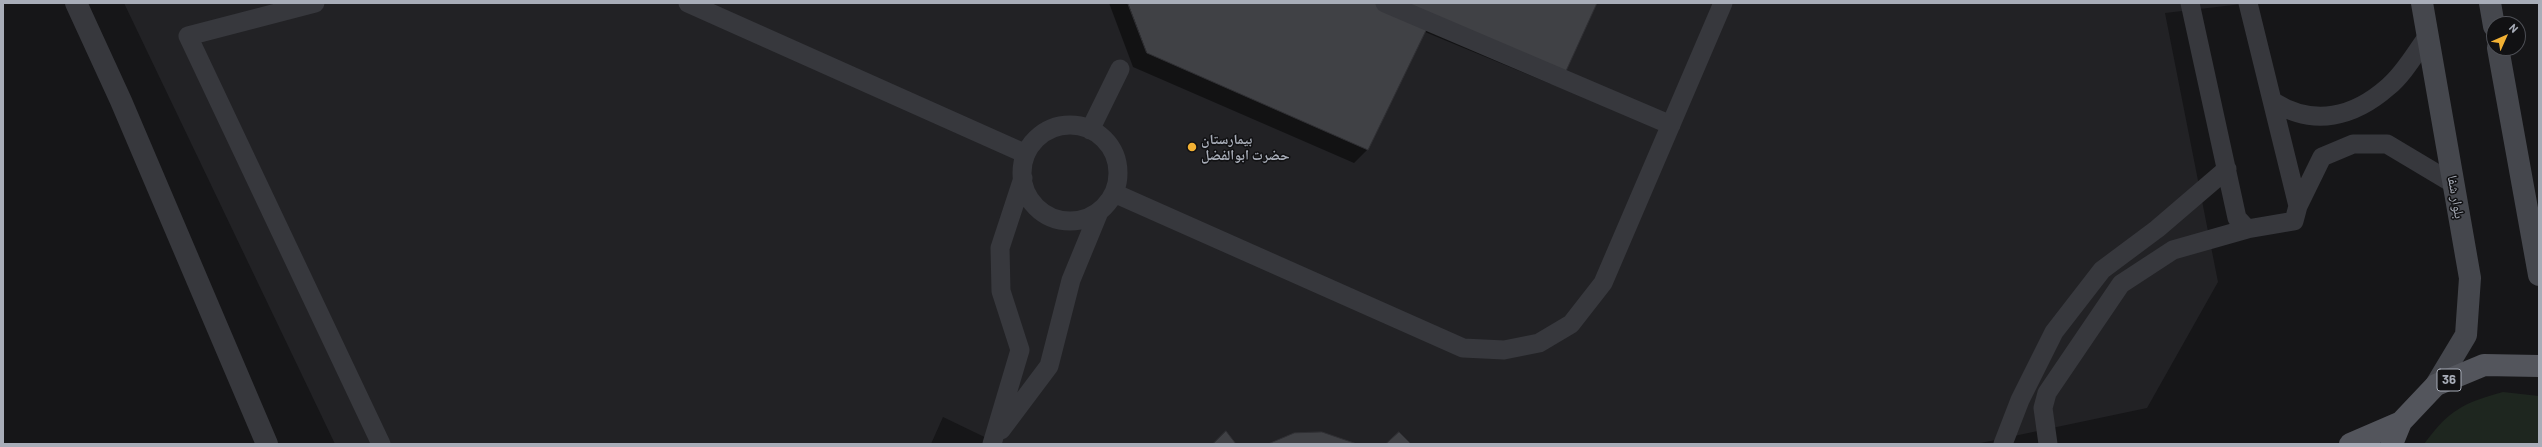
<!DOCTYPE html>
<meta charset="utf-8">
<style>
body{margin:0}
#map{position:relative;width:2542px;height:447px;overflow:hidden;background:#161618;font-family:Barlow,sans-serif}
canvas{display:block}
.frame{position:absolute;inset:0;border:4px solid #a8adb8;pointer-events:none}
.north{position:absolute;left:2486px;top:16px;width:40px;height:40px;box-sizing:border-box;background:#111113;border:1px solid #4d4f55;border-radius:50%;rotate:45deg;font-size:11px;font-weight:700;line-height:16px;text-align:center;color:#a8adb8}
.north::after{content:'';display:block;margin:auto;width:14px;height:18px;background:#f2b134;clip-path:polygon(50% 0,100% 100%,50% 72%,0 100%)}
</style>
<div id="map">
<canvas width="2542" height="447"></canvas>
<div class="frame"></div>
<div class="north">N</div>
</div>
<script>
const ctx = document.querySelector('canvas').getContext('2d');
ctx.lineJoin = 'round';
function fillPath(path, color) { ctx.fillStyle = color; ctx.fill(path, 'evenodd'); }
function trace(path, color, width, dash) { ctx.strokeStyle = color; ctx.lineWidth = width; ctx.lineCap = dash ? 'butt' : 'round'; ctx.setLineDash(dash || []); ctx.stroke(path); }
function write(font, color, halo, rows, align = 'center') {
  ctx.font = font + ' Barlow,"Noto Naskh Arabic",sans-serif'; ctx.lineWidth = 3; ctx.setLineDash([]); ctx.textBaseline = 'middle'; ctx.strokeStyle = halo; ctx.fillStyle = color; for (const [text, x, y, turn = 0] of rows) {
    ctx.save(); ctx.translate(x, y); ctx.rotate((+turn || 0) * Math.PI / 180); ctx.textAlign = isNaN(turn) ? turn : align; if (halo) ctx.strokeText(text, 0, 0); ctx.fillText(text, 0, 0); ctx.restore();
  }
}
const built = new Path2D(`
 M124,3H2251L2165,13L2218,282L2147,408L1976,444H999L943,417L931,444H335Z`);
const green = new Path2D(`
 M2503,392L2539,396V444H2424C2449,410 2463,403 2503,392Z`);
const shadow = new Path2D(`
 M1109,3H1596L1551,84L1425,32L1368,149L1354,163L1133,67Z`);
const building = new Path2D(`
 M1128,3H1597L1566,71L1433,16L1368,150L1147,53Z
 M1226,431L1236,444H1213Z
 M1322,432L1357,444H1268L1294,433Z
 M1399,432L1411,444H1386Z`);
const lane = new Path2D(`
 M315,3L188,36L381,444
 M688,3L1026,154
 M1385,3L1671,125
 M2190,3L2237,218L2247,229L2294,221L2298,206L2322,157L2353,144H2387L2454,184
 M2248,3L2298,206
 M2274,102C2314,127 2354,117 2388,87C2404,74 2416,52 2428,36
 M1022 173a48 48 0 1 1 96 0a48 48 0 1 1-96 0Z
 M1090,130L1120,69
 M1114,193L1463,348L1504,350L1539,343L1571,324L1603,283L1723,3
 M1001,430L1049,366L1071,280L1099,212
 M992,444L1020,350L1001,291L1000,248L1023,178
 M2003,444L2020,400L2054,332L2102,270L2157,229L2227,169
 M2048,444L2043,408L2047,393L2121,284L2173,250L2247,229`);
const street = new Path2D(`
 M76,3L121,101L267,444`);
const secondary = new Path2D(`
 M2422,3L2470,278L2466,335L2436,385
 M2490,3L2494,26
 M2498,48L2539,275`);
const primary = new Path2D(`
 M2350,444L2401,422
 M2392,444L2401,422L2436,385L2484,365L2539,366`);
const markers = [
 [1192,147,5,"#f2b134"]
];
const shields = [
 [2449,380,24]
];
const shieldNames = [
 ["36",2449,380]
];
const poiNames = [
 ["بیمارستان",1201,139],
 ["حضرت ابوالفضل",1201,155]
];
const streetNames = [
 ["بلوار شفا",2456,197,80]
];
fillPath(built, '#222225');
fillPath(green, '#1e261f');
fillPath(shadow, '#0007');
fillPath(building, '#404145');
trace(building, '#303034', 1);
trace(lane, '#37383d', 19);
trace(street, '#37383d', 22);
trace(secondary, '#45474d', 22);
trace(primary, '#53555c', 22);
for (const [x, y, r, color] of markers) { const dot = new Path2D(); dot.arc(x, y, r, 0, 2 * Math.PI); ctx.fillStyle = color; ctx.fill(dot); trace(dot, '#111113', 1.5); }
for (const [x, y, w] of shields) { const box = new Path2D(); box.roundRect(x - w / 2, y - 11, w, 22, 3); ctx.fillStyle = '#111113'; ctx.fill(box); trace(box, '#a8adb8', 1); }
write('bold 13px', '#a8adb8', null, shieldNames);
write('bold 14px', '#a8adb8', '#111113', poiNames, 'left');
write('14px', '#a8adb8', '#111113', streetNames);
</script>
